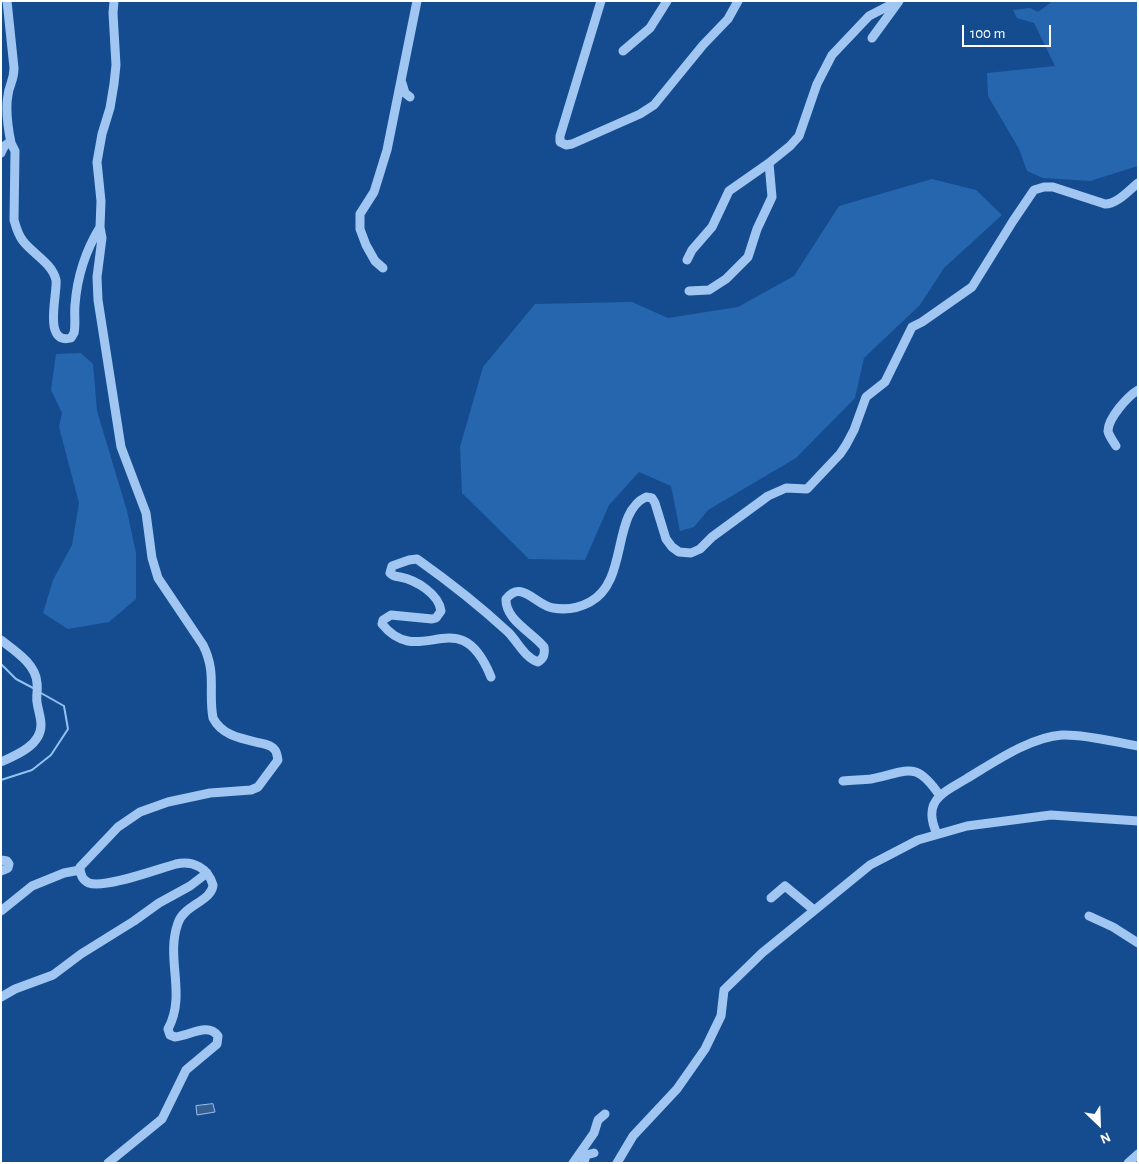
<!DOCTYPE html>
<style>
body{margin:0}
#map{position:relative;width:1139px;height:1164px;overflow:hidden;background:#144c8f;font-family:"Alegreya Sans",sans-serif}
canvas{display:block}
.frame{position:absolute;inset:0;border:2px solid #fff;pointer-events:none}
.north{position:absolute;left:1074px;top:1099px;width:50px;height:50px;-webkit-text-stroke:4px #144c8f;paint-order:stroke;rotate:156deg;font-size:14px;font-weight:700;line-height:20px;text-align:center;color:#fff}
.north::after{content:'';display:block;margin:auto;width:18px;height:22px;background:#fff;clip-path:polygon(50% 0,100% 100%,50% 72%,0 100%)}
.scale{position:absolute;left:962px;top:25px;width:89px;height:22px;box-sizing:border-box;border:2px solid #fff;border-top:0;padding-left:6px;font-size:15px;line-height:18px;white-space:nowrap;color:#fff;-webkit-text-stroke:4px #144c8f;paint-order:stroke}
</style>
<div id="map">
<canvas width="1139" height="1164"></canvas>
<div class="frame"></div>
<div class="north">N</div>
<div class="scale">100 m</div>
</div>
<script>
const ctx = document.querySelector('canvas').getContext('2d');
ctx.lineJoin = 'round';
function fillPath(path, color) { ctx.fillStyle = color; ctx.fill(path, 'evenodd'); }
function trace(path, color, width, dash) { ctx.strokeStyle = color; ctx.lineWidth = width; ctx.lineCap = dash ? 'butt' : 'round'; ctx.setLineDash(dash || []); ctx.stroke(path); }
const green = new Path2D(`
 M1053,1H1138V166L1090,181L1043,178L1027,171L1019,149L988,96L987,73L1055,66L1034,23L1017,18L1013,10L1030,8L1038,12Z
 M932,179L976,190L1002,215L944,268L920,305L864,358L855,398L796,458L708,510L694,527L680,531L671,486L639,472L609,505L585,560L529,559L462,493L460,447L483,367L535,304L632,302L668,318L738,307L794,276L839,206Z
 M81,353L93,364L97,411L127,511L136,553V599L109,622L68,629L43,613L53,580L72,545L79,503L59,427L62,413L51,390L56,354Z`);
const water = new Path2D(`
 M213,1104L215,1112L197,1115L196,1106Z`);
const stream = new Path2D(`
 M1,664L16,679L35,689
 M1,780L32,770L51,755L68,729L64,706L41,693`);
const minor = new Path2D(`
 M7,1L14,68C14,81 9,85 8,95C5,111 8,128 11,143
 M601,1L560,136V142L566,145L572,144L640,114L654,105L703,45L728,19L738,1
 M872,38L899,1
 M623,51L650,28L667,1
 M402,83L405,93L410,97
 M1,153C3,148 5,143 11,143L15,151L14,220C16,227 18,235 23,241C33,254 52,263 56,280C58,293 42,345 71,338L74,333C76,324 74,315 75,305C77,278 86,250 100,227
 M687,260L692,250L712,227L729,191L769,163
 M383,268L375,261L366,245L360,229V214L374,192L387,150L417,1
 M689,291L709,290L726,279L748,257L757,229L772,197L769,163L790,146L799,136L817,84L832,55L869,16L898,1
 M1116,446C1113,441 1109,436 1108,431C1108,418 1128,396 1138,390
 M1,640C15,651 36,664 37,683C38,690 36,696 37,702C38,710 41,717 41,725C41,745 17,755 1,762
 M491,677C459,598 421,672 382,624L383,620L391,615L432,619L436,618L441,611C439,594 416,580 400,577C395,576 394,577 390,573L392,566L409,560L417,559C448,581 481,607 508,632C518,642 525,658 538,662C544,658 545,654 544,647C532,632 505,620 506,599C522,579 535,605 553,608C565,610 579,608 590,602C629,581 611,513 646,497L652,498L655,503L666,539L672,547L679,552L691,553L700,549L712,537L768,496L786,488L807,489L840,454L846,445L854,430L866,397L885,382L912,327L922,322L972,287L1013,221L1034,190L1044,187H1053L1105,204C1117,204 1128,191 1138,183
 M843,781C853,780 862,780 871,779C908,772 915,759 940,796
 M937,834C931,821 928,807 940,796C947,789 958,784 966,779C993,763 1030,737 1062,735C1085,734 1115,742 1138,746
 M1,860L7,861L9,864L8,868L1,871
 M771,898L785,886L814,910
 M1,911L32,886L64,873L80,870
 M1089,916L1113,927L1138,943
 M1,997L15,989L53,975L81,954L134,921L159,903L190,886L207,873
 M108,1163L162,1119L186,1070L217,1044L218,1036C208,1022 189,1036 175,1037L170,1035L168,1029C187,994 165,959 178,923C184,905 212,901 213,885C208,868 193,860 176,864C158,869 104,889 89,883C82,880 80,873 80,867L118,827L140,812L168,802L210,793L251,790L258,787L278,760C277,756 277,751 274,749C271,745 265,744 260,743C243,739 222,736 213,718C208,691 217,673 203,645L158,578L152,558L146,513L121,447L98,300L97,277L102,238L100,227L101,201L97,162L102,134L110,108L114,84L116,65L113,13L114,1
 M573,1163L594,1133L598,1120L605,1114
 M584,1163L586,1155L594,1153
 M617,1163L633,1136L677,1089L705,1049L721,1016L724,990L762,953L870,865L918,840L967,826L1051,815L1138,821
 M1128,1163L1138,1154`);
fillPath(green, '#2666ae');
fillPath(water, '#365f90');
trace(water, '#92c1f4', 1);
trace(stream, '#92c1f4', 2);
trace(minor, '#a0c6f1', 9);
</script>
